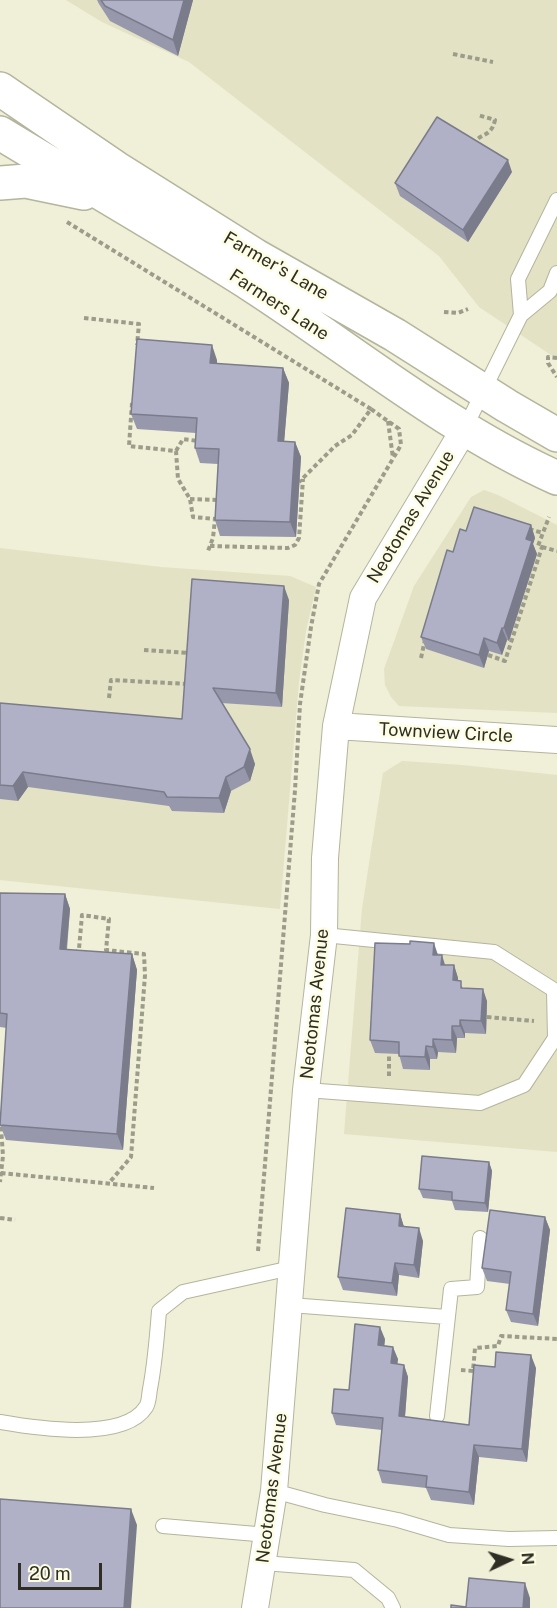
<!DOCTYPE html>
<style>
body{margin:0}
#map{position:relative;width:557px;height:1608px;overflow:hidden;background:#f0efd7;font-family:"Public Sans",sans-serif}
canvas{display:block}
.north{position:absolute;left:479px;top:1530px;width:60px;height:60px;-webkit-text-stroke:4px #fdfde4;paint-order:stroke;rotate:86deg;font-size:16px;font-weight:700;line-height:24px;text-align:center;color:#2e2e25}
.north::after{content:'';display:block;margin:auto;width:21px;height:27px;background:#2e2e25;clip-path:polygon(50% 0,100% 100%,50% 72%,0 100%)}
.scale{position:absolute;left:18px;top:1563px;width:84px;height:27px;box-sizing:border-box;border:3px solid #2e2e25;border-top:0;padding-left:8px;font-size:18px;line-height:21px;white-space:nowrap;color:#2e2e25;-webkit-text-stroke:4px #fdfde4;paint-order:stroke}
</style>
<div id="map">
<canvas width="557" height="1608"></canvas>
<div class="north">N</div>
<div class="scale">20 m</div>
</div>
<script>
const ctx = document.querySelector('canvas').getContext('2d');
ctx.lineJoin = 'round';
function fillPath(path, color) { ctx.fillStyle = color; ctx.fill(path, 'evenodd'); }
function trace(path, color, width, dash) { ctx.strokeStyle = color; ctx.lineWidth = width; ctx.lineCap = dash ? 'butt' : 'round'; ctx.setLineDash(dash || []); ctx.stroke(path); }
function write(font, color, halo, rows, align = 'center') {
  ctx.font = font + ' "Public Sans",sans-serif'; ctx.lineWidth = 5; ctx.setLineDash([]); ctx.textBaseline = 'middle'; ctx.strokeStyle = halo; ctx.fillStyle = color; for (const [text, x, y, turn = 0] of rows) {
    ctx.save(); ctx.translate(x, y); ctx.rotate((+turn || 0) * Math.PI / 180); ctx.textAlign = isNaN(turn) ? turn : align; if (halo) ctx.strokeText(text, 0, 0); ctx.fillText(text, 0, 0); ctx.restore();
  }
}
const built = new Path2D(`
 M66,0H557V359L479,307L439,256L189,62L102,22Z
 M484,490L498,495L557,525V713L399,706L391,697L385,685L384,669L414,586L471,497Z
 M0,548L161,567L290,576L316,587L306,631L299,682L280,909L0,880Z
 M402,761L462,765L557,775V1152L344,1134L362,909L383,773Z`);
const path = new Path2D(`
 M453,54L493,62
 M473,144C481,132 491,138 495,120L478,115
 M67,222L371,409
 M444,312L458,313L468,309
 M84,318L139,324L137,345
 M557,358L548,357V363L557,377
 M132,403L129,446L176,451L178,479L190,499L193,517L215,519L213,538L208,551
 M388,421L393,458
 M176,451L183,439L198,441
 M190,499L219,500
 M529,529L543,533
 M210,546L288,548L295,545L299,538L303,479
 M542,547L557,551
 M144,650L190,653
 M488,655L505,661L542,547L538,546L549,517
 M421,658L425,640
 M109,698L111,680L188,684
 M75,954L79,949L82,915L109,919L106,950L144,954L145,975L131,1157L109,1183
 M487,1017L534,1021
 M389,1076V1054
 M0,1112L3,1156L0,1182
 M1,1173L154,1188
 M0,1218L15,1220
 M258,1251L295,790L300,704L311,627L319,584L401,445L399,429L371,409L352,435L335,446L299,482
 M461,1370L473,1371L475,1348L498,1346L501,1336L557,1339`);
const lane = new Path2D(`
 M521,315L518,279L557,200
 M465,428L521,315L550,291L557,273
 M306,1090L480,1103L524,1085L555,1038L554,990L494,952L324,935
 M290,1305L447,1317
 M437,1416L451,1289L477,1287L480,1238
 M0,1422C34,1428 124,1442 146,1407C149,1403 149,1394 150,1389C155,1363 157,1337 159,1311L183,1292L291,1268
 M274,1491L325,1505L398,1520L449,1535L509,1539L557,1538
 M163,1526L268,1535
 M263,1563L354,1570L388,1598L393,1608`);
const street = new Path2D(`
 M336,726L557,740
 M255,1608L274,1491L306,1090L324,935L325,858L336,726L363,598L465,428`);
const secondary = new Path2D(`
 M0,89L116,168L256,256L395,335L507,406L557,435
 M0,133C84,184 170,233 253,286C353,351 448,429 557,478
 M0,183L26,181L84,193`);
const wall = new Path2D(`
 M97,0H193L178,56L110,21L99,4Z
 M512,172L468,242L400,196L395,183Z
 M217,360V364L283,368L289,383L284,441L295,442L301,457L296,537L220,536L215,520L218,464L200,463L195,448L196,433L137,429L131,414Z
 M531,525L535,538L533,544L537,554L509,641L507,640L502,655L489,651L484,668L426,649L421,637L453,552L466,531Z
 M289,600L282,707L221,703L255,764L250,781L231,791L224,813L172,811L169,806L28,787L18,801L0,799V703L182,719Z
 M0,893L65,894L70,909L67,950L132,954L137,970L123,1150L6,1140L0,1125L7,1028L0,1027Z
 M438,955L445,965H454L458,978V981L463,988L487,1001L486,1034L465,1033V1038H457L456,1053L438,1052L437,1059H430V1070L403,1069L399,1054L375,1053L370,1040Z
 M489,1162L492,1171L488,1212L455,1210L452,1201L423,1198L419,1189Z
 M400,1214L404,1227L423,1241L419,1278L399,1275L397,1296L343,1290L338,1277Z
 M545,1217L550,1230L538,1326L511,1322L506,1310L510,1284L487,1281L482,1268Z
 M385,1339L384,1346L398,1359L397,1364L404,1365L408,1377L405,1417L469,1425L495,1367L536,1368L527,1462L479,1457L474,1505L431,1500L426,1488L382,1483L378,1470L382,1430L336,1425L332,1413Z`);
const shadedWall = new Path2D(`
 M184,0H193L178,56L173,40Z
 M508,160L512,172L468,242L463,230Z
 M212,345L217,360L216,378L210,363Z
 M283,368L289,383L283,456L278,441Z
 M295,442L301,457L296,537L290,522Z
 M531,525L535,538L533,544L537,554L509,641L504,628L526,539Z
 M284,586L289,600L282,707L276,693Z
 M502,628L507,640L502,655L497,643Z
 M484,638L489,651L484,668L479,655Z
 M250,749L255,764L250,781L244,767Z
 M23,772L28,787L18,801L13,786Z
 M226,777L231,791L224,813L219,798Z
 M65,894L70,909L65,964L60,949Z
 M434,943L438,955H433Z
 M132,954L137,970L123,1150L117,1134Z
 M442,955L446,968L441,965Z
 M454,965L458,978V993L453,980Z
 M483,989L487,1001L486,1034L481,1021Z
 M460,1020L465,1033V1038L460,1026Z
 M452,1026L457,1038L456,1053L452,1040Z
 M433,1039L438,1052L437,1059L433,1047Z
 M426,1046L430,1059V1070L425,1057Z
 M489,1162L492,1171L488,1212L485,1203Z
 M400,1214L404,1227L399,1226Z
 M545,1217L550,1230L538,1326L533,1314Z
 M419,1228L423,1241L419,1278L414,1265Z
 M395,1263L399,1275L397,1296L392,1283Z
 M380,1327L385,1339L383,1358L378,1345Z
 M393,1347L398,1359L396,1376L391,1363Z
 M531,1355L536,1368L527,1462L522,1449Z
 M404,1365L408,1377L404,1429L399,1416Z
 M474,1445L479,1457L474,1505L469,1492Z
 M131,1509L137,1525L131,1608H124Z
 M525,1583L530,1598V1608H523Z`);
const building = new Path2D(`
 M101,0H184L173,40L105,6Z
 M437,117L508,160L463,230L395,183Z
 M137,339L212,345L210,363L283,368L278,441L295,442L290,522L215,520L219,449L195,448L197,418L131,414Z
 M474,507L531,525L526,539L532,541L504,628H502L497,643L484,638L479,655L421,637L447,550L453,552L460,529L466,531Z
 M192,579L284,586L276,693L213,688L250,749L244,767L226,777L219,798L167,797L164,792L23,772L13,786L0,785V703L182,719Z
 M0,893L65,894L60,949L132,954L117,1134L0,1125L7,1014L0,1013Z
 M410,941L434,943L433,955H442L441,965H454L453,980L461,981V988L483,989L481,1021L460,1020V1026H452V1040L433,1039V1047L426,1046L425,1057L399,1056V1042L370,1040L375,943L410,944Z
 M422,1156L489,1162L485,1203L452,1200V1192L419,1189Z
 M346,1208L400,1214L399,1226L419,1228L414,1265L395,1263L392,1283L338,1277Z
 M490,1210L545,1217L533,1314L506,1310L511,1272L482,1268Z
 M355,1324L380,1327L378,1345L393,1347L391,1363L404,1365L399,1416L469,1425L474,1365L495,1367L496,1352L531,1355L522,1449L474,1445L469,1492L426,1487L427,1476L378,1470L383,1418L332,1413L334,1389L349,1390Z
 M0,1499L131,1509L124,1608H0Z
 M469,1578L525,1583L523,1608H451V1605L466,1607Z`);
const streetNames = [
 ["Farmer's Lane",276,266,30],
 ["Farmers Lane",279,305,33],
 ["Neotomas Avenue",411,517,-59],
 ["Townview Circle",446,733,3],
 ["Neotomas Avenue",315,1004,-84],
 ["Neotomas Avenue",272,1488,-83]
];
fillPath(built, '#e3e2c4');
trace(lane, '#b5b49d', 16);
trace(street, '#b5b49d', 28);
trace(secondary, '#b5b49d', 36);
trace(path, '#9c9c8a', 4, [4.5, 3]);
trace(lane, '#fff', 14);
trace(street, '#fff', 26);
trace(secondary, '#fff', 33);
fillPath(wall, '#9798ab');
fillPath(shadedWall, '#7b7c8b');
fillPath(building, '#b0b1c7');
trace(building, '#7b7c8b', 1.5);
write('18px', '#2e2e25', '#fdfde4', streetNames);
</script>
